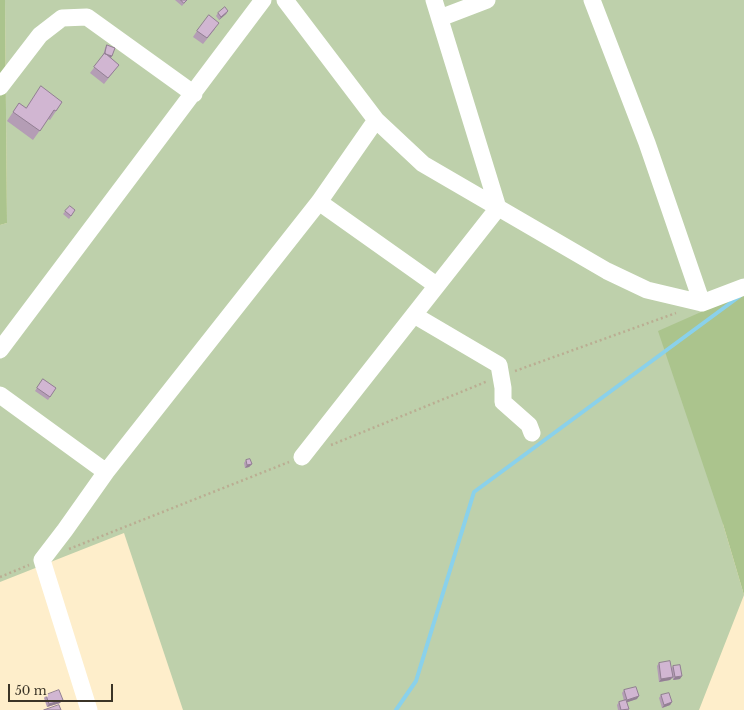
<!DOCTYPE html>
<style>
body{margin:0}
#map{position:relative;width:744px;height:710px;overflow:hidden;background:#feeecb;font-family:"Libre Baskerville",serif}
canvas{display:block}
.scale{position:absolute;left:8px;top:684px;width:105px;height:18px;box-sizing:border-box;border:2px solid #3b3427;border-top:0;padding-left:5px;font-size:12px;line-height:14px;white-space:nowrap;color:#3b3427;-webkit-text-stroke:3px #feeecb;paint-order:stroke}
</style>
<div id="map">
<canvas width="744" height="710"></canvas>
<div class="scale">50 m</div>
</div>
<script>
const ctx = document.querySelector('canvas').getContext('2d');
ctx.lineJoin = 'round';
function fillPath(path, color) { ctx.fillStyle = color; ctx.fill(path, 'evenodd'); }
function trace(path, color, width, dash) { ctx.strokeStyle = color; ctx.lineWidth = width; ctx.lineCap = dash ? 'butt' : 'round'; ctx.setLineDash(dash || []); ctx.stroke(path); }
const green = new Path2D(`
 M5,0H744V293L723,524L744,595L699,710H183L124,533L0,582V225L7,223Z`);
const forest = new Path2D(`
 M0,0H5L7,223L0,225Z
 M744,293V595L723,524L658,331Z`);
const stream = new Path2D(`
 M396,710L416,681L474,492L740,296`);
const path = new Path2D(`
 M515,371L676,313
 M331,445L488,381
 M69,549L289,462
 M0,577L29,565`);
const minor = new Path2D(`
 M285,0L376,120L423,164L607,271L647,290L702,303L744,287
 M434,0L498,208
 M592,0L647,143L702,303
 M440,18L487,0
 M0,87L40,35L62,18L87,17L194,94
 M319,202L436,285
 M414,315L499,365L503,388V402L529,425L532,433
 M0,350L263,0
 M0,395L106,472
 M302,457L498,208
 M89,710L42,560L65,530L106,472L319,202L376,120`);
const wall = new Path2D(`
 M175,0H187L182,6Z
 M228,11L226,14L219,20L216,16L218,13Z
 M215,29L203,44L193,37L197,31Z
 M107,45L112,56L111,58L119,65L104,84L90,73L103,56L105,48Z
 M62,102L50,120L48,119L33,140L7,121L19,103L26,108Z
 M70,206L73,213L69,219L63,214Z
 M43,379L56,388L48,400L35,391Z
 M246,460L252,464L249,467L245,468L244,463Z
 M659,663L671,669L673,666L680,679L673,680L672,671L673,677L670,680L659,682L657,666Z
 M624,690L637,699L627,702L629,710H618L617,705L619,702L624,701L622,693Z
 M46,695L60,703L47,707L44,698Z
 M661,695L672,702L670,705L662,708L659,698Z`);
const shadedWall = new Path2D(`
 M228,11L226,14L219,20L221,17Z
 M105,54L112,56L110,59Z
 M252,464L249,467L245,468L247,465Z
 M682,676L680,679L673,680L675,677Z
 M673,677L670,680L659,682L661,679Z
 M639,696L637,699L625,703L627,700Z
 M63,700L60,703L47,707L49,704Z
 M672,702L670,705L662,708L664,705Z`);
const building = new Path2D(`
 M181,0H187L184,3Z
 M225,7L228,11L221,17L218,13Z
 M209,15L219,23L207,38L197,31Z
 M107,45L115,48L112,56L105,54Z
 M105,53L119,65L108,78L94,67Z
 M41,86L62,102L56,111L54,110L40,131L13,112L19,103L26,108Z
 M70,206L75,210L71,216L65,211Z
 M43,379L56,388L50,397L37,388Z
 M250,459L252,464L247,465L246,460Z
 M670,661L673,677L661,679L659,663Z
 M680,665L682,676L675,677L673,666Z
 M636,687L639,696L627,700L624,690Z
 M59,690L63,700L49,704L46,695Z
 M669,693L672,702L664,705L661,695Z
 M626,700L629,709L621,710L619,702Z
 M59,705L61,710H44Z`);
fillPath(green, '#bed0ab');
fillPath(forest, '#abc48d');
trace(stream, '#8ad1eb', 4);
trace(path, '#baad92', 2.5, [2, 3]);
trace(minor, '#fff', 17);
fillPath(wall, '#b49db5');
fillPath(shadedWall, '#927f93');
fillPath(building, '#d1b6d2');
trace(building, '#927f93', 1);
</script>
